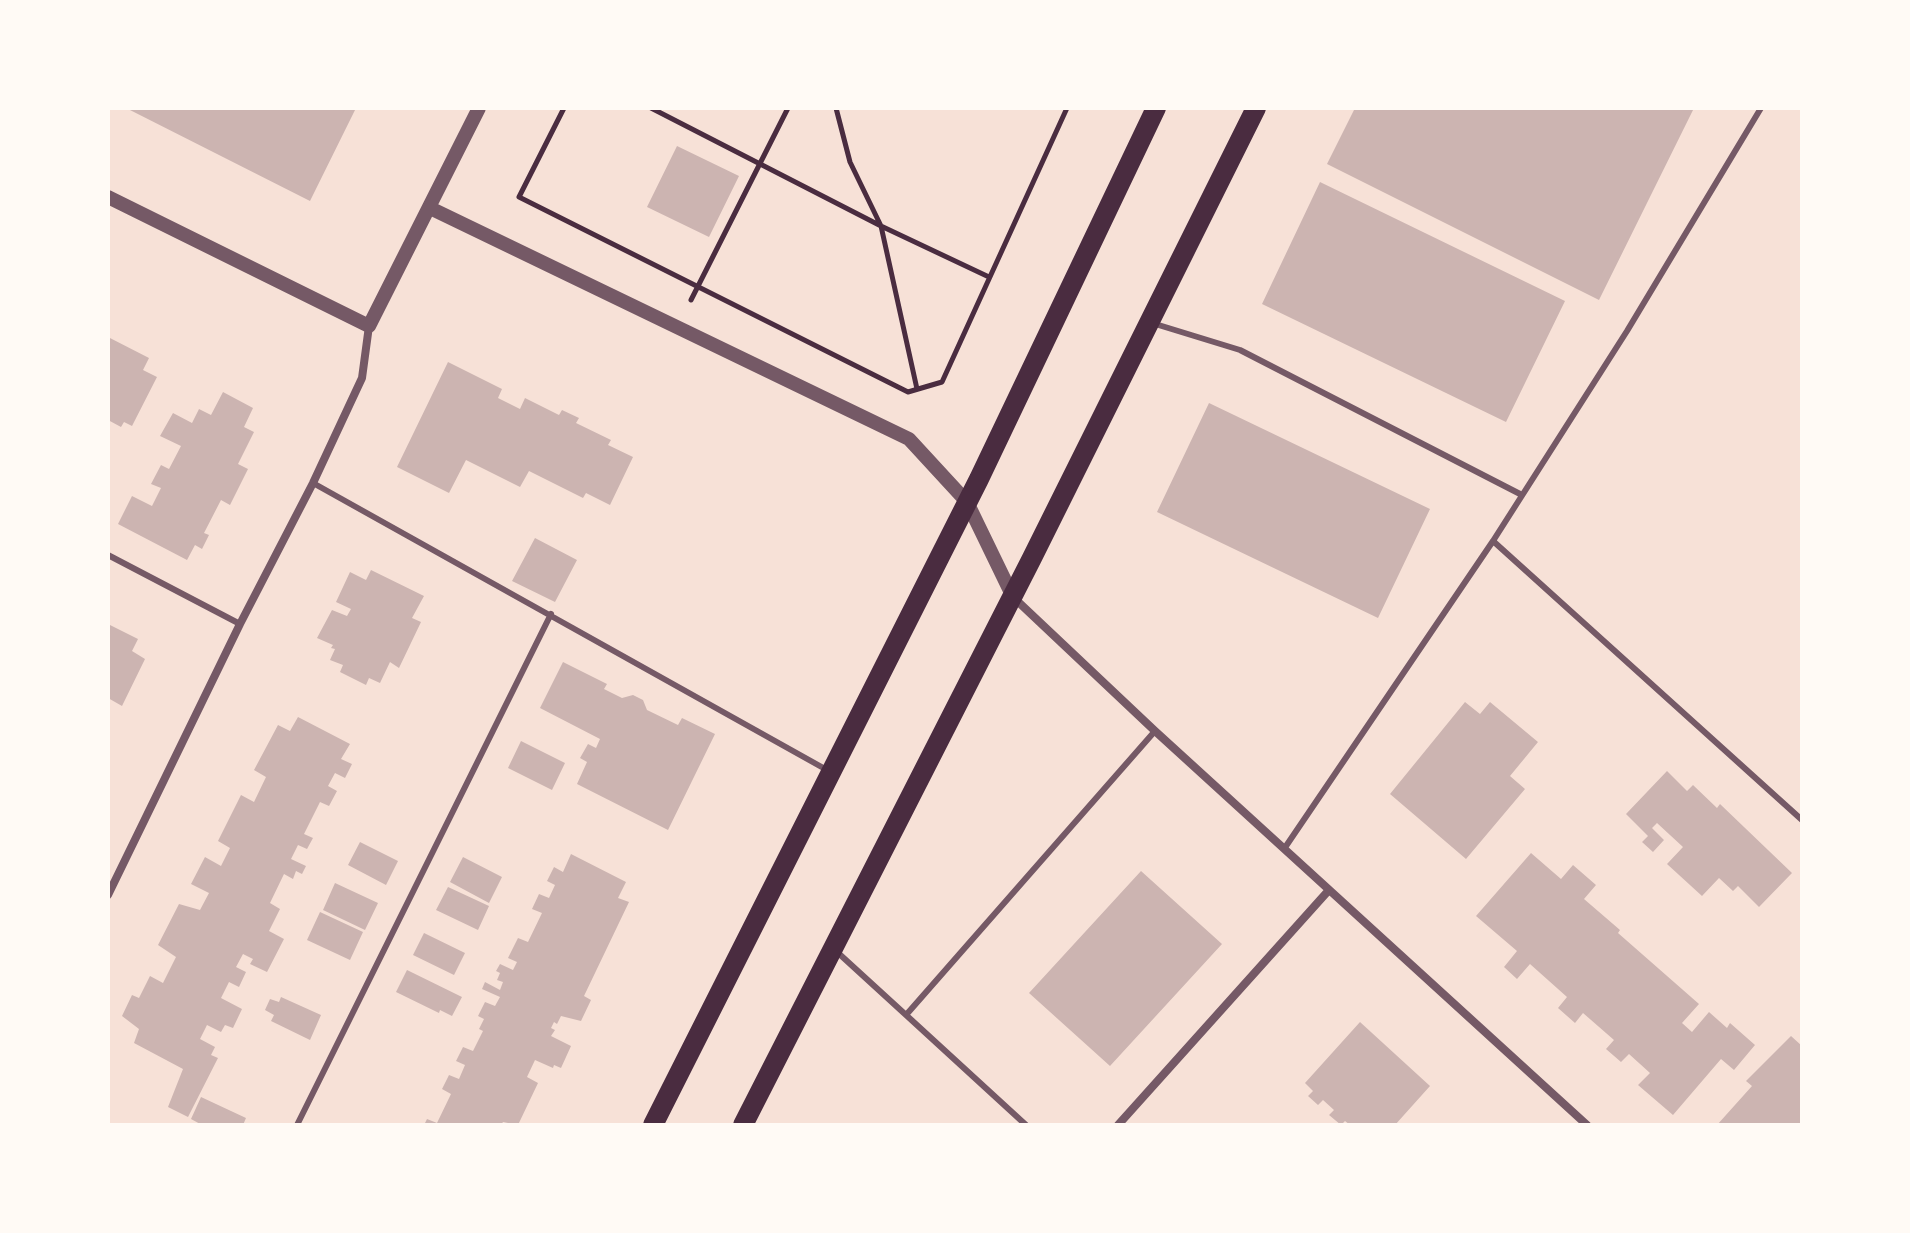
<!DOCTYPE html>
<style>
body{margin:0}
#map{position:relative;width:1910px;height:1233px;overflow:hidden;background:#f7e1d7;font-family:Overpass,sans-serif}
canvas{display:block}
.frame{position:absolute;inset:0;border:110px solid #fffaf5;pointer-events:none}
</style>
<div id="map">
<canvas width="1910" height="1233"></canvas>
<div class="frame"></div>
</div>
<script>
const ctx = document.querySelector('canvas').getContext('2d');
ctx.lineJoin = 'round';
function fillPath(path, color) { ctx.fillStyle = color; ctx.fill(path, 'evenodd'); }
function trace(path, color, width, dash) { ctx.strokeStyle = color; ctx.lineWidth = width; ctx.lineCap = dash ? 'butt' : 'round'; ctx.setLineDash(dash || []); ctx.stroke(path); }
const building = new Path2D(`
 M126,108H356L310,201Z
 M1355,108H1694L1599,300L1327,164Z
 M677,146L739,176L709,237L647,207Z
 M1320,182L1565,301L1506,422L1262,304Z
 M108,337L149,358L143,370L157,377L132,426L124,422L121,427L108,420Z
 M448,362L502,389L498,398L520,409L525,398L559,415L562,410L579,418L576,423L611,440L608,445L633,457L610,505L586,493L583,498L529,471L520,487L466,460L449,493L397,467Z
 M223,392L253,408L244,427L254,432L238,464L248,469L230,505L221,500L204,533L209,535L202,549L195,545L187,560L118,524L132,496L152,506L161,488L151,484L161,465L169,469L181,446L160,436L173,413L192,423L199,409L211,415Z
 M1209,403L1430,509L1378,618L1157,512Z
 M535,538L577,560L555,602L512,581Z
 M371,570L424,596L412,618L421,622L399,668L390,662L380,683L369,678L366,685L340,672L343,665L330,660L335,649L331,648L333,645L317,638L332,610L347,616L351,609L336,602L350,572L366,580Z
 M108,624L138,639L132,651L145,659L122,706L108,698Z
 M563,662L607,684L604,689L622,698L633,695L643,700L647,710L678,725L682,718L715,734L668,830L577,784L587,762L580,758L588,744L596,748L600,739L540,708Z
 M1465,702L1480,714L1490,702L1538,742L1510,776L1525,789L1466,859L1390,794Z
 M298,717L350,744L341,759L352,764L345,778L335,773L328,786L337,791L329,806L320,802L304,834L313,838L307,849L298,845L291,859L306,866L302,874L296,871L293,879L284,874L270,903L280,909L269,931L284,939L267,972L250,964L253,959L243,954L236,967L246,972L239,987L229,982L221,998L242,1009L233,1028L225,1025L221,1032L207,1025L200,1039L215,1047L211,1055L218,1058L188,1117L168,1107L183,1069L134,1043L139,1029L122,1016L132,995L139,998L150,976L163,983L176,957L158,945L179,904L200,910L209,893L191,884L205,857L221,866L230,848L218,841L241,795L254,802L266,777L254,770L278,725L290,731Z
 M521,741L565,763L552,790L508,768Z
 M1667,771L1687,791L1693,785L1717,808L1720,804L1792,873L1759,907L1738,886L1733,891L1719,878L1702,896L1667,864L1683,847L1657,823L1652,828L1664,840L1653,852L1642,842L1648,836L1626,814Z
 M360,842L398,861L386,885L348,865Z
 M1531,853L1561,879L1573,865L1596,885L1584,899L1620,930L1618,933L1699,1004L1682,1023L1692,1032L1709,1012L1727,1028L1730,1023L1755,1045L1734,1070L1721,1059L1673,1115L1638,1085L1650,1073L1629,1054L1621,1062L1606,1049L1614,1040L1583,1013L1575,1023L1558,1008L1567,997L1530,964L1517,979L1504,967L1517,951L1476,916Z
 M571,854L626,882L618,898L629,902L584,996L591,1000L581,1021L561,1016L557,1024L554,1022L551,1028L555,1030L551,1036L571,1046L561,1068L554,1065L553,1068L535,1060L527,1077L538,1083L518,1125L503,1122L501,1125H424L427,1119L437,1123L451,1094L442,1089L449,1075L459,1079L465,1065L456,1061L463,1047L473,1051L483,1031L479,1029L484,1019L478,1016L485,1002L495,1006L500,997L482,989L485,982L500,990L503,982L497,980L500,973L496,971L500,964L513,970L517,962L508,958L518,938L528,942L542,913L532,909L539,894L549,898L555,885L547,881L554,867L563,872Z
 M463,857L502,877L489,903L450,882Z
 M1141,871L1222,944L1110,1066L1029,993Z
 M335,883L378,903L365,930L323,910Z
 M448,887L489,906L478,930L436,910Z
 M320,912L363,932L350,960L307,940Z
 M424,933L465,953L454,975L413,955Z
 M407,970L462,997L452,1016L440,1010L439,1013L396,992Z
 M281,997L321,1015L310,1040L271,1021L274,1015L265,1010L270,999L279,1002Z
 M1360,1022L1430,1086L1395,1125H1350L1345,1121L1341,1125L1329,1115L1334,1110L1323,1100L1318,1105L1308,1096L1313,1091L1305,1083Z
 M1791,1036L1802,1046V1125H1717L1752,1086L1746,1081Z
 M201,1097L246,1118L243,1125H202L191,1119Z`);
const path = new Path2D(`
 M564,108L519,197L908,392L942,382L1067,108
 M651,108L881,226L989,277
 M836,108L850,162L881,226L917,389
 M691,300L788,108`);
const service = new Path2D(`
 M1152,323L1240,350L1522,495
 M313,483L827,770
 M1493,541L1802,820
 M108,555L240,624
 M1284,849L1493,541L1627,331L1761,108
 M836,951L906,1015L1155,731
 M906,1015L1026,1125
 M297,1125L551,614`);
const minor = new Path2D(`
 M1013,597L1155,731L1587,1125
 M108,895L240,624L313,483L362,378L369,326
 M1118,1125L1329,890`);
const tertiary = new Path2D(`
 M108,197L369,326L479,108
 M430,208L909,439L967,502L1013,597`);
const primary = new Path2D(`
 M653,1125L979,479L1156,108
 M743,1125L1032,558L1256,108`);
fillPath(building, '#ccb4b1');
trace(path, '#4a2c40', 5);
trace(service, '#755966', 6);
trace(minor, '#755966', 8);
trace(tertiary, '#755966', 14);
trace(primary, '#4a2c40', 20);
</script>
